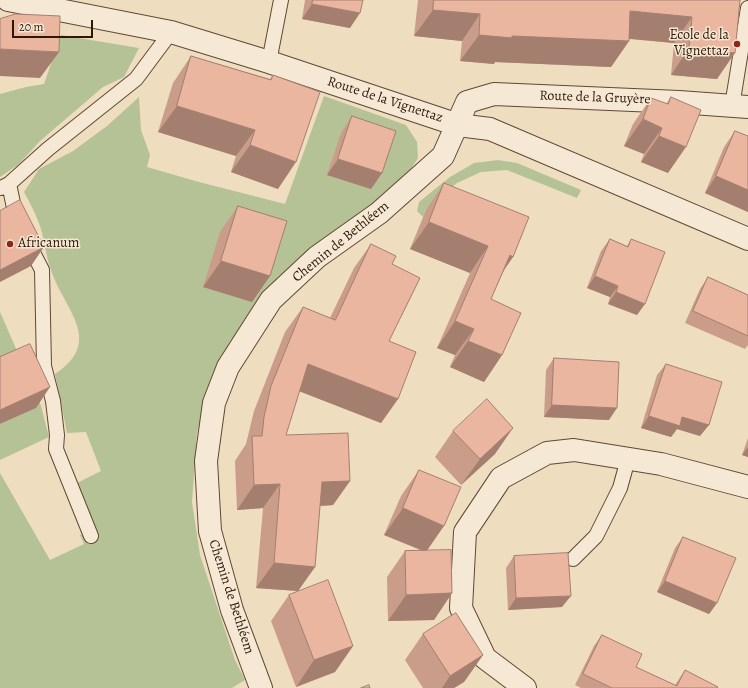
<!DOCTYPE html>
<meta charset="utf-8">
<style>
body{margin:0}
#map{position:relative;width:748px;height:688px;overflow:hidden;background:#efddc0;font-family:Alegreya,serif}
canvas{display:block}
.scale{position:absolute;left:12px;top:20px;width:81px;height:18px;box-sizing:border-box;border:2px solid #311606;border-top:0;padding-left:5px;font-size:12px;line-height:14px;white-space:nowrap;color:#311606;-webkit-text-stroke:3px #f5e9d6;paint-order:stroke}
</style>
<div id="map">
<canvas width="748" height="688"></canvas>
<div class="scale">20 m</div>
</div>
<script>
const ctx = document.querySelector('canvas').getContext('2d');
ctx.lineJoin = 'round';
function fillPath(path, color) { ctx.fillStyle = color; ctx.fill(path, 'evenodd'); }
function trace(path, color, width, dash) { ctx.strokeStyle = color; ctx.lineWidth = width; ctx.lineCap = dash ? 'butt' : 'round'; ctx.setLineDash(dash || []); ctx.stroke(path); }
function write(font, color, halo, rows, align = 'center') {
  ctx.font = font + ' Alegreya,serif'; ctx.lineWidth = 3; ctx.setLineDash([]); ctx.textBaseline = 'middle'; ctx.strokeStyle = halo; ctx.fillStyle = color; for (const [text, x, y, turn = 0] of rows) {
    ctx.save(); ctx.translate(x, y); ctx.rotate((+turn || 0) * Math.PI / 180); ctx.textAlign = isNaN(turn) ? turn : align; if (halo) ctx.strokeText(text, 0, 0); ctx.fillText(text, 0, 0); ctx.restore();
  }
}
const green = new Path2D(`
 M61,35L139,48L124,77L103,87L40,141L19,164L0,177V94L26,87L44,84Z
 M324,96L406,125L417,142L418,158L407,175L357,219L274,287L245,319L221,360L207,393L197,433L192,502L200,555L235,660L245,680L232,688H0V473L50,560L84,544L80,535L93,530L77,483L101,471L86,432L67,433L55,374C104,342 66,311 52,273C46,258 45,241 40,226C36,214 30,203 24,192L39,169L73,151L107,126L139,97L141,130L150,155L147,167L199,182L285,204Z
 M498,160L517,163L581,190L577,198L507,170L481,172L457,183L434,202L426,210L423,217L417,211L419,202L450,177L474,163Z
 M0,312L41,406L49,437L0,460V424L35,408L0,372Z`);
const lane = new Path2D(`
 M269,62L281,0
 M732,106L748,8
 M9,184L16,217L18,222
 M1,188L9,184L48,149L136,79L171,32
 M28,243L42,270L44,366L53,401L57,435L56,449L91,536
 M573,559L596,536L620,488L628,459`);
const street = new Path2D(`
 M8,0L171,32L269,62L458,125L490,129L748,239
 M261,688L232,610L210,531L206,461L214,403L228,367L271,300L317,257L379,213L443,156L467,102L494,94L679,102L748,107
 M525,688L485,658L461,608L465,532L501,478L547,453L574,450L661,464L748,487`);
const wall = new Path2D(`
 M305,0H363L350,28L302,19Z
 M418,0H740L717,79L671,75L674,43L629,39V41L611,67L495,62L494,64L460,61L462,41L414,36Z
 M191,56L270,79L273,75L278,189L231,172L236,156L158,132L173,83Z
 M671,97L668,173L641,162L644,154L624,146L633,124L651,98L666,104Z
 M352,116L382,173L371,189L327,175L341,133Z
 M735,131L748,136V212L705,193L724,147Z
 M444,183L513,257L505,268L491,299L502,355L484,382L450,367L455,355L437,348L470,273L410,249L426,210Z
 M238,206L270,276L252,302L203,287L220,232Z
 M610,239L627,246L631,239L637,315L608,304L610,297L587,288L601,251Z
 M371,244L392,264L389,341L398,399L381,423L299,391L286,435L350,481L333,505L320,506L315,567L298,591L256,588L263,508L237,510L235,461L246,444L254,411L285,332L303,307L330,318L354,268Z
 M708,277L748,295V345L745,349L685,323L700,289Z
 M554,358L609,420L544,417L546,370Z
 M666,364L700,436L677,429L671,437L641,428L657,375Z
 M453,431L495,454L461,485L435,457Z
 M748,438V457L742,455Z
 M419,470L427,550L452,593L434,620L388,621L387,577L405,551L421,550L384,535L401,496Z
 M683,537L717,603L709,614L657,592L675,548Z
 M514,556L562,607L508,610L506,568Z
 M289,595L353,646L335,672L296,687L271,621Z
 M423,634L483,655L464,682L454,688H423L405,660Z
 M602,635L636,667L675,685L685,670L717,688H581L575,685L594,646Z`);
const shadedWall = new Path2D(`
 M312,4L360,13L350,28L302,19Z
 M433,10L480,14L462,41L414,36Z
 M630,11L692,17L674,43L612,37Z
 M479,35L512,36L629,41L611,67L495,62L494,64L460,61Z
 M689,48L735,53L717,79L671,75Z
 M0,49L59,52L40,78L0,76Z
 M177,106L255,130L236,156L158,132Z
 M643,119L662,128L644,154L624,146Z
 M659,136L686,147L668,173L641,162Z
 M250,145L296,162L278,189L231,172Z
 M338,159L382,173L371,189L327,175Z
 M716,176L748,190V212L705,193Z
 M429,222L488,246L470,273L410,249Z
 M44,247L31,266L0,282V270Z
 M510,255L513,257L495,283Z
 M221,261L270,276L252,302L203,287Z
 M595,276L618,286L610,297L587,288Z
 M616,292L645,304L637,315L608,304Z
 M455,321L474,329L455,355L437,348Z
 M468,341L502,355L484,382L450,367Z
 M308,364L398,399L381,423L291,388Z
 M50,387L36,408L0,424V410Z
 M552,405L617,408L609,420L544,417Z
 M649,416L682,417L709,425L700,436L677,429L671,437L641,428Z
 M513,428L495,454L461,485L480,459Z
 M748,447V457L742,455Z
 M350,481L333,505L305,507L322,482Z
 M280,484L263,508L237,510L254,485Z
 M403,508L444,526L426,552L384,535Z
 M274,563L315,567L298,591L256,588Z
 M665,581L717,603L709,614L657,592Z
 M452,593L434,620L388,621L406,595Z
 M571,596L562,607L508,610L516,598Z
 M353,646L335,672L296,687L314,660Z
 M483,655L464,682L454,688H442L450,676Z`);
const building = new Path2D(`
 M313,0H363L360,13L312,4Z
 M434,0H740L735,53L689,48L692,17L630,11L629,41L512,36V38L479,35L480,14L433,10Z
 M16,14L60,16L59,52L0,49V19Z
 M191,56L271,80L273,75L320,92L296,162L250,145L255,130L177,106Z
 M671,97L701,110L686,147L659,136L662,128L643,119L651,98L668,104Z
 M352,116L396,131L382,173L338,159Z
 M735,131L748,136V190L716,176Z
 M444,183L529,217L513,257L510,255L491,299L521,313L502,355L468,341L474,329L455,321L488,246L429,222Z
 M20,200L44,247L0,270V211Z
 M238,206L287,221L270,276L221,261Z
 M610,239L628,247L631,239L665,252L645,304L616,292L618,286L595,276Z
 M371,244L396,256L392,264L420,278L389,341L416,352L398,399L308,364L286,435L348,433L350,481L322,482L315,567L274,563L280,484L254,485L252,436H262L264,417L271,386L303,307L335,320Z
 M708,277L748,295V336L693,311Z
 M30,344L50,387L0,410V357Z
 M554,358L619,362L617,408L552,405Z
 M666,364L722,382L709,425L682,417L680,426L649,416Z
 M487,399L513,428L480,459L453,431Z
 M419,470L461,487L444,526L403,508Z
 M683,537L736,558L717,603L665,581Z
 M451,550L452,593L406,595L405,551Z
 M568,553L571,596L516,598L514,556Z
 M328,580L353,646L314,660L289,595Z
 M456,613L483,655L450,676L423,634Z
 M602,635L642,654L636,667L677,686L685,670L718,687L717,688H612L583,674Z
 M369,685L370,688H361Z`);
const markers = [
 [737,44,4,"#8f2418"],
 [10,244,4,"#8f2418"]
];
const poiNames = [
 ["Ecole de la",729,36],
 ["Vignettaz",729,52],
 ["Africanum",18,244,"left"]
];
const streetNames = [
 ["Route de la Gruyère",595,98,2],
 ["Route de la Vignettaz",385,100,18],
 ["Chemin de Bethléem",341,242,-39],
 ["Chemin de Bethléem",231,597,72]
];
fillPath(green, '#b5c295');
trace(lane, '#604834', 16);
trace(street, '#604834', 24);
trace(lane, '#f5e9d6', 14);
trace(street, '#f5e9d6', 22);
fillPath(wall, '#c99d89');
fillPath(shadedWall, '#a47f6f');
fillPath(building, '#eab69f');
trace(building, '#a47f6f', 1);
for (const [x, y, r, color] of markers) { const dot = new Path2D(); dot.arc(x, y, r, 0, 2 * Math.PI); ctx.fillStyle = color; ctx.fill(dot); trace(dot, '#f5e9d6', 1.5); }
write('14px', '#311606', '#f5e9d6', poiNames, 'right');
write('14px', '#311606', '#f5e9d6', streetNames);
</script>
